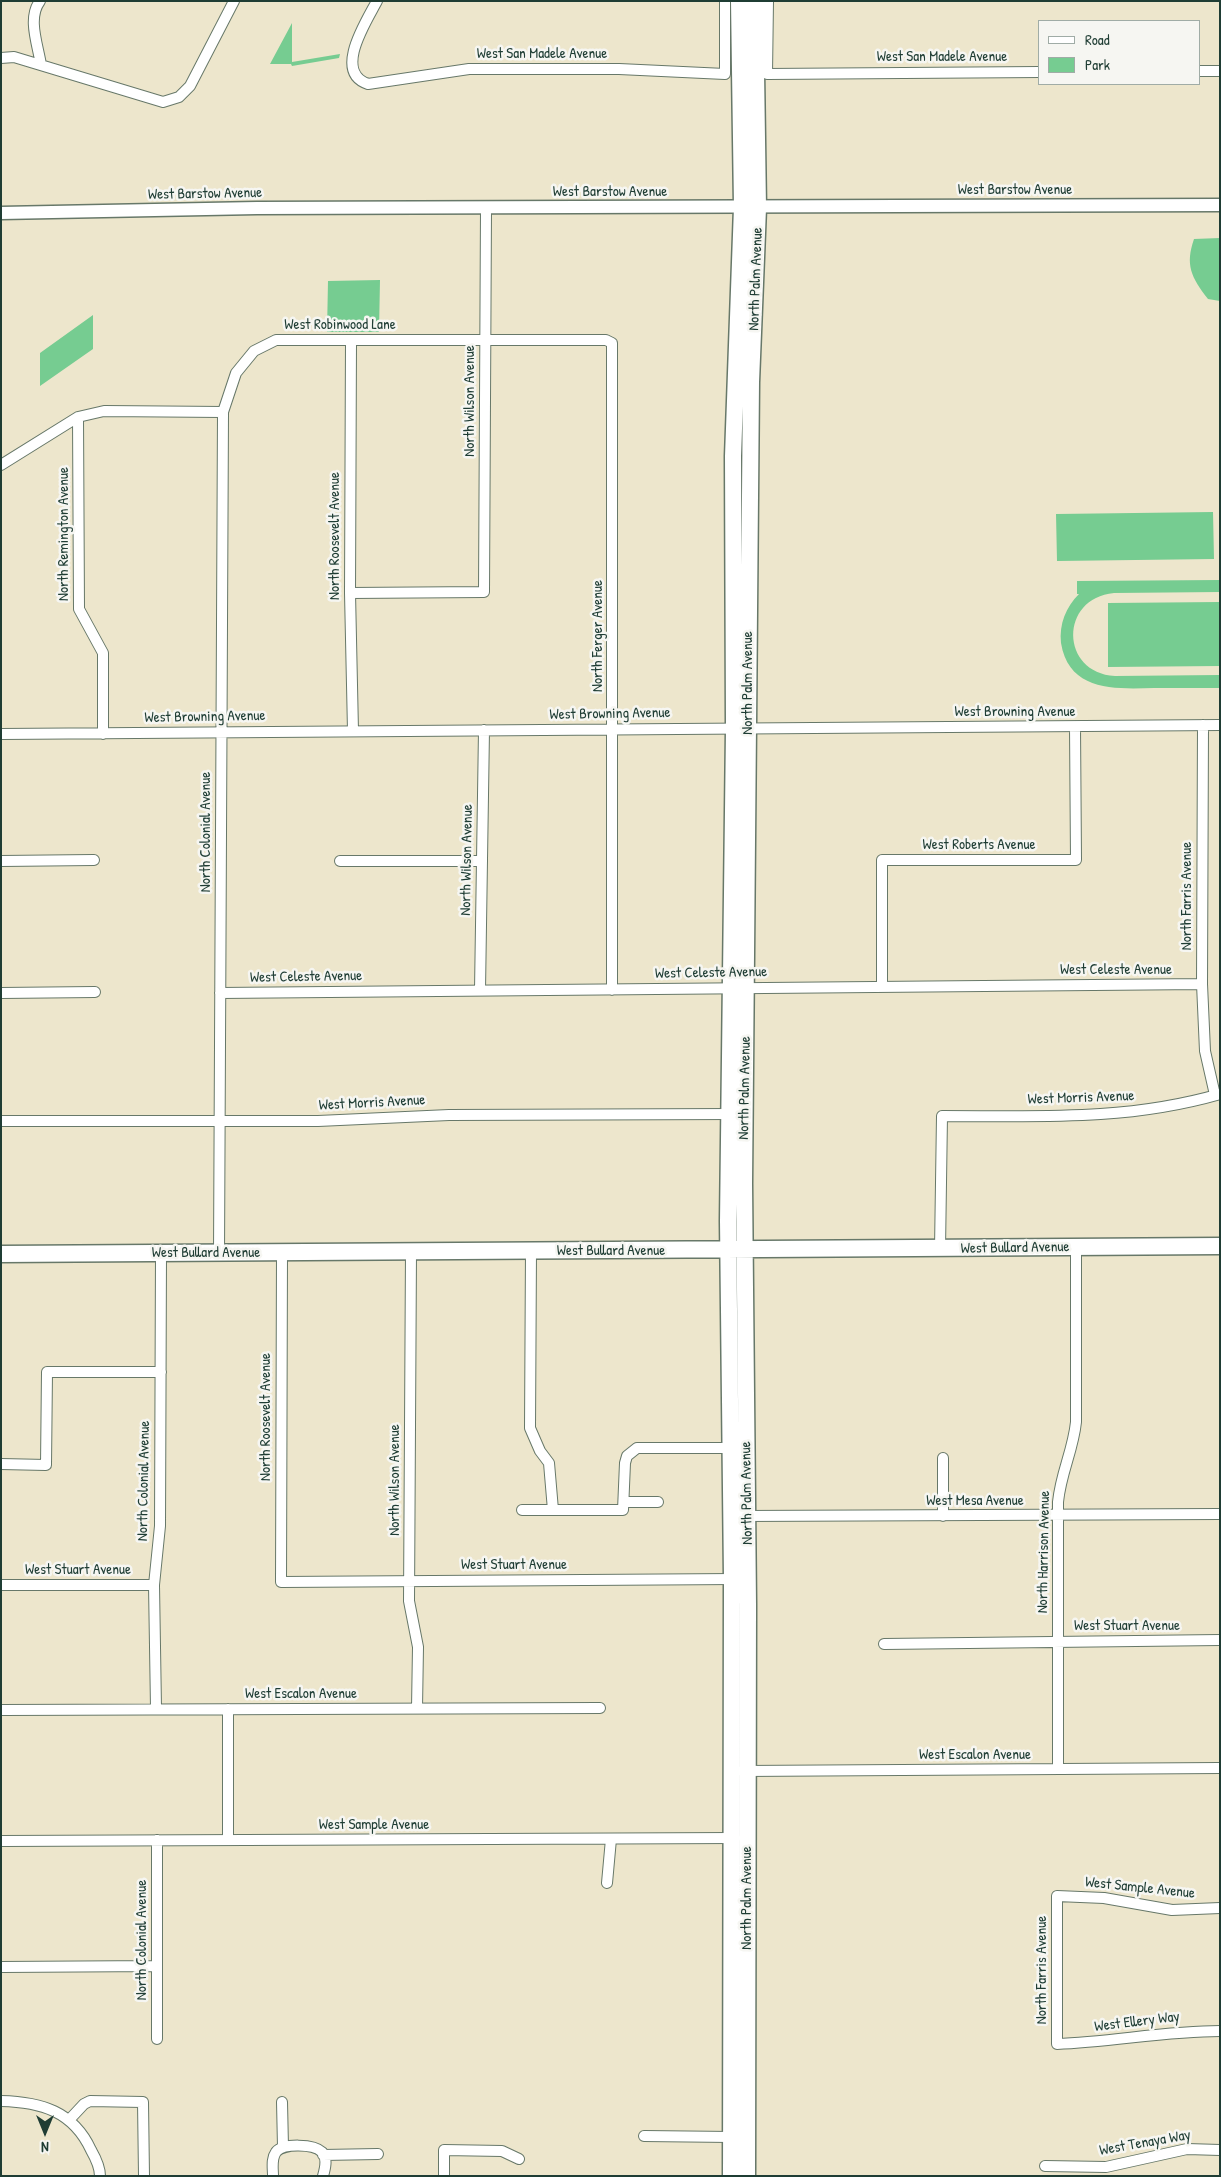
<!DOCTYPE html>
<style>
body{margin:0}
#map{position:relative;width:1221px;height:2177px;overflow:hidden;background:#ede6cc;font-family:"Patrick Hand",sans-serif}
canvas{display:block}
.frame{position:absolute;inset:0;border:2px solid #1f3d34;pointer-events:none}
.legend{position:absolute;left:1038px;top:20px;width:162px;height:65px;box-sizing:border-box;background:#f6f6f2;border:1px solid #a0aca6;margin:0;padding:6px 9px;list-style:none;font-size:15px;color:#1f3d34}
.legend li{display:flex;align-items:center;gap:10px;height:25px}
.legend b{width:25px;border:1px solid #a0aca6}
.north{position:absolute;left:20px;top:2107px;width:50px;height:50px;-webkit-text-stroke:4px #f6f6f2;paint-order:stroke;rotate:180deg;font-size:14px;font-weight:700;line-height:20px;text-align:center;color:#1f3d34}
.north::after{content:'';display:block;margin:auto;width:18px;height:22px;background:#1f3d34;clip-path:polygon(50% 0,100% 100%,50% 72%,0 100%)}
</style>
<div id="map">
<canvas width="1221" height="2177"></canvas>
<div class="frame"></div>
<ul class="legend">
<li><b style="height:6px;background:#fff"></b>Road</li>
<li><b style="height:14px;background:#76cc91"></b>Park</li>
</ul>
<div class="north">N</div>
</div>
<script>
const ctx = document.querySelector('canvas').getContext('2d');
ctx.lineJoin = 'round';
function fillPath(path, color) { ctx.fillStyle = color; ctx.fill(path, 'evenodd'); }
function trace(path, color, width, dash) { ctx.strokeStyle = color; ctx.lineWidth = width; ctx.lineCap = dash ? 'butt' : 'round'; ctx.setLineDash(dash || []); ctx.stroke(path); }
function write(font, color, halo, rows, align = 'center') {
  ctx.font = font + ' "Patrick Hand",sans-serif'; ctx.lineWidth = 5; ctx.setLineDash([]); ctx.textBaseline = 'middle'; ctx.strokeStyle = halo; ctx.fillStyle = color; for (const [text, x, y, turn = 0] of rows) {
    ctx.save(); ctx.translate(x, y); ctx.rotate((+turn || 0) * Math.PI / 180); ctx.textAlign = isNaN(turn) ? turn : align; if (halo) ctx.strokeText(text, 0, 0); ctx.fillText(text, 0, 0); ctx.restore();
  }
}
const green = new Path2D(`
 M292,23V62L340,54L339,58L292,66L291,64H270Z
 M1220,238V301L1208,299C1191,277 1185,265 1194,239Z
 M380,280L379,332H327L328,281Z
 M93,315V349L40,386V353Z
 M1213,512L1214,559L1057,561L1056,514Z
 M1220,580V592L1114,593C1059,598 1060,673 1115,676L1220,675V688C1198,688 1176,688 1154,688C1116,689 1069,692 1061,643C1059,624 1066,607 1079,594H1077V581Z
 M1220,602V666L1108,667V603Z`);
const minor = new Path2D(`
 M40,1C27,18 38,45 41,65
 M377,1C366,22 333,72 368,84L469,69H619L725,74V1
 M768,1L767,74L1040,72
 M1,58L14,57L163,102L179,97L190,86L234,1
 M1200,71H1220
 M351,341L350,593L353,731
 M78,417L79,609L103,653V734
 M1,465L78,417L104,411L223,412
 M350,593L484,592L486,209
 M1203,725L1202,984L1205,1051L1215,1095
 M1,734L1220,725
 M1,861L94,860
 M340,861H482
 M882,986V860H1076L1075,727
 M480,990L484,730
 M1,993L95,992
 M220,993L1202,984
 M1,1121H318L449,1115L735,1114
 M940,1249L942,1116C1038,1116 1126,1121 1220,1094
 M531,1251L530,1428L540,1451L549,1463L553,1510H623L625,1463L627,1456L637,1448H729
 M411,1252L409,1601L418,1647L417,1708
 M219,1253L223,412L236,373L254,351L276,340H606L612,343V990
 M282,1253L281,1582L736,1579
 M943,1458V1516
 M1,1464L46,1465L47,1372H161
 M624,1502H658
 M522,1510H553
 M742,1516L1220,1514
 M1,1585H154
 M884,1644L1220,1640
 M156,1708L154,1585L160,1526L161,1254
 M1,1710L600,1708
 M1058,1769V1502C1061,1472 1073,1451 1076,1422V1248
 M742,1771L1220,1768
 M157,1840V2039
 M228,1840V1709
 M1,1841L735,1838
 M607,1883L611,1839
 M1220,1908L1172,1910L1104,1898L1057,1896V2044C1112,2042 1165,2031 1220,2031
 M1,1967L157,1966
 M1,2101C41,2102 73,2111 91,2150C95,2157 100,2167 100,2176
 M282,2102L283,2147
 M69,2120L84,2104L90,2101L143,2102L144,2176
 M644,2136L731,2137
 M323,2155L378,2154
 M1045,2166L1106,2167L1187,2149L1220,2150
 M273,2176C273,2168 271,2159 276,2152C283,2143 314,2144 322,2152C328,2158 325,2169 323,2176
 M444,2176V2150L502,2151L519,2159`);
const tertiary = new Path2D(`
 M1,213L257,208L1220,205`);
const primary = new Path2D(`
 M1,1254L1220,1246
 M731,2176L732,1579L728,1221L734,729L733,456L742,207L739,1
 M747,2176L748,1605L744,1183L751,382L758,208L755,1`);
const streetNames = [
 ["West San Madele Avenue",542,54],
 ["West San Madele Avenue",942,57],
 ["West Barstow Avenue",1015,190],
 ["West Barstow Avenue",610,192],
 ["West Barstow Avenue",205,194,-1],
 ["North Palm Avenue",756,279,-88],
 ["West Robinwood Lane",340,325],
 ["North Wilson Avenue",470,401,-90],
 ["North Remington Avenue",64,534,-90],
 ["North Roosevelt Avenue",335,536,-90],
 ["North Ferger Avenue",598,636,-90],
 ["North Palm Avenue",748,683,-90],
 ["West Browning Avenue",1015,712],
 ["West Browning Avenue",610,714,-1],
 ["West Browning Avenue",205,717,-1],
 ["North Colonial Avenue",206,832,-90],
 ["West Roberts Avenue",979,845],
 ["North Wilson Avenue",467,860,-89],
 ["North Farris Avenue",1187,896,-90],
 ["West Celeste Avenue",1116,970],
 ["West Celeste Avenue",711,973,-1],
 ["West Celeste Avenue",306,977,-1],
 ["North Palm Avenue",745,1088,-89],
 ["West Morris Avenue",1081,1098,-2],
 ["West Morris Avenue",372,1103,-3],
 ["West Bullard Avenue",1015,1248,-1],
 ["West Bullard Avenue",611,1251],
 ["West Bullard Avenue",206,1253],
 ["North Roosevelt Avenue",266,1417,-90],
 ["North Wilson Avenue",395,1480,-90],
 ["North Colonial Avenue",144,1481,-89],
 ["North Palm Avenue",747,1493,-91],
 ["West Mesa Avenue",975,1501],
 ["North Harrison Avenue",1044,1552,-89],
 ["West Stuart Avenue",514,1565],
 ["West Stuart Avenue",78,1570],
 ["West Stuart Avenue",1127,1626],
 ["West Escalon Avenue",301,1694],
 ["West Escalon Avenue",975,1755],
 ["West Sample Avenue",374,1825],
 ["West Sample Avenue",1140,1888,6],
 ["North Palm Avenue",747,1898,-90],
 ["North Colonial Avenue",142,1940,-90],
 ["North Farris Avenue",1042,1970,-90],
 ["West Ellery Way",1137,2022,-7],
 ["West Tenaya Way",1145,2143,-10]
];
fillPath(green, '#76cc91');
trace(minor, '#677869', 12);
trace(tertiary, '#677869', 15);
trace(primary, '#677869', 19);
trace(minor, '#fff', 10);
trace(tertiary, '#fff', 12);
trace(primary, '#fff', 16);
write('15px', '#1f3d34', '#f6f6f2', streetNames);
</script>
